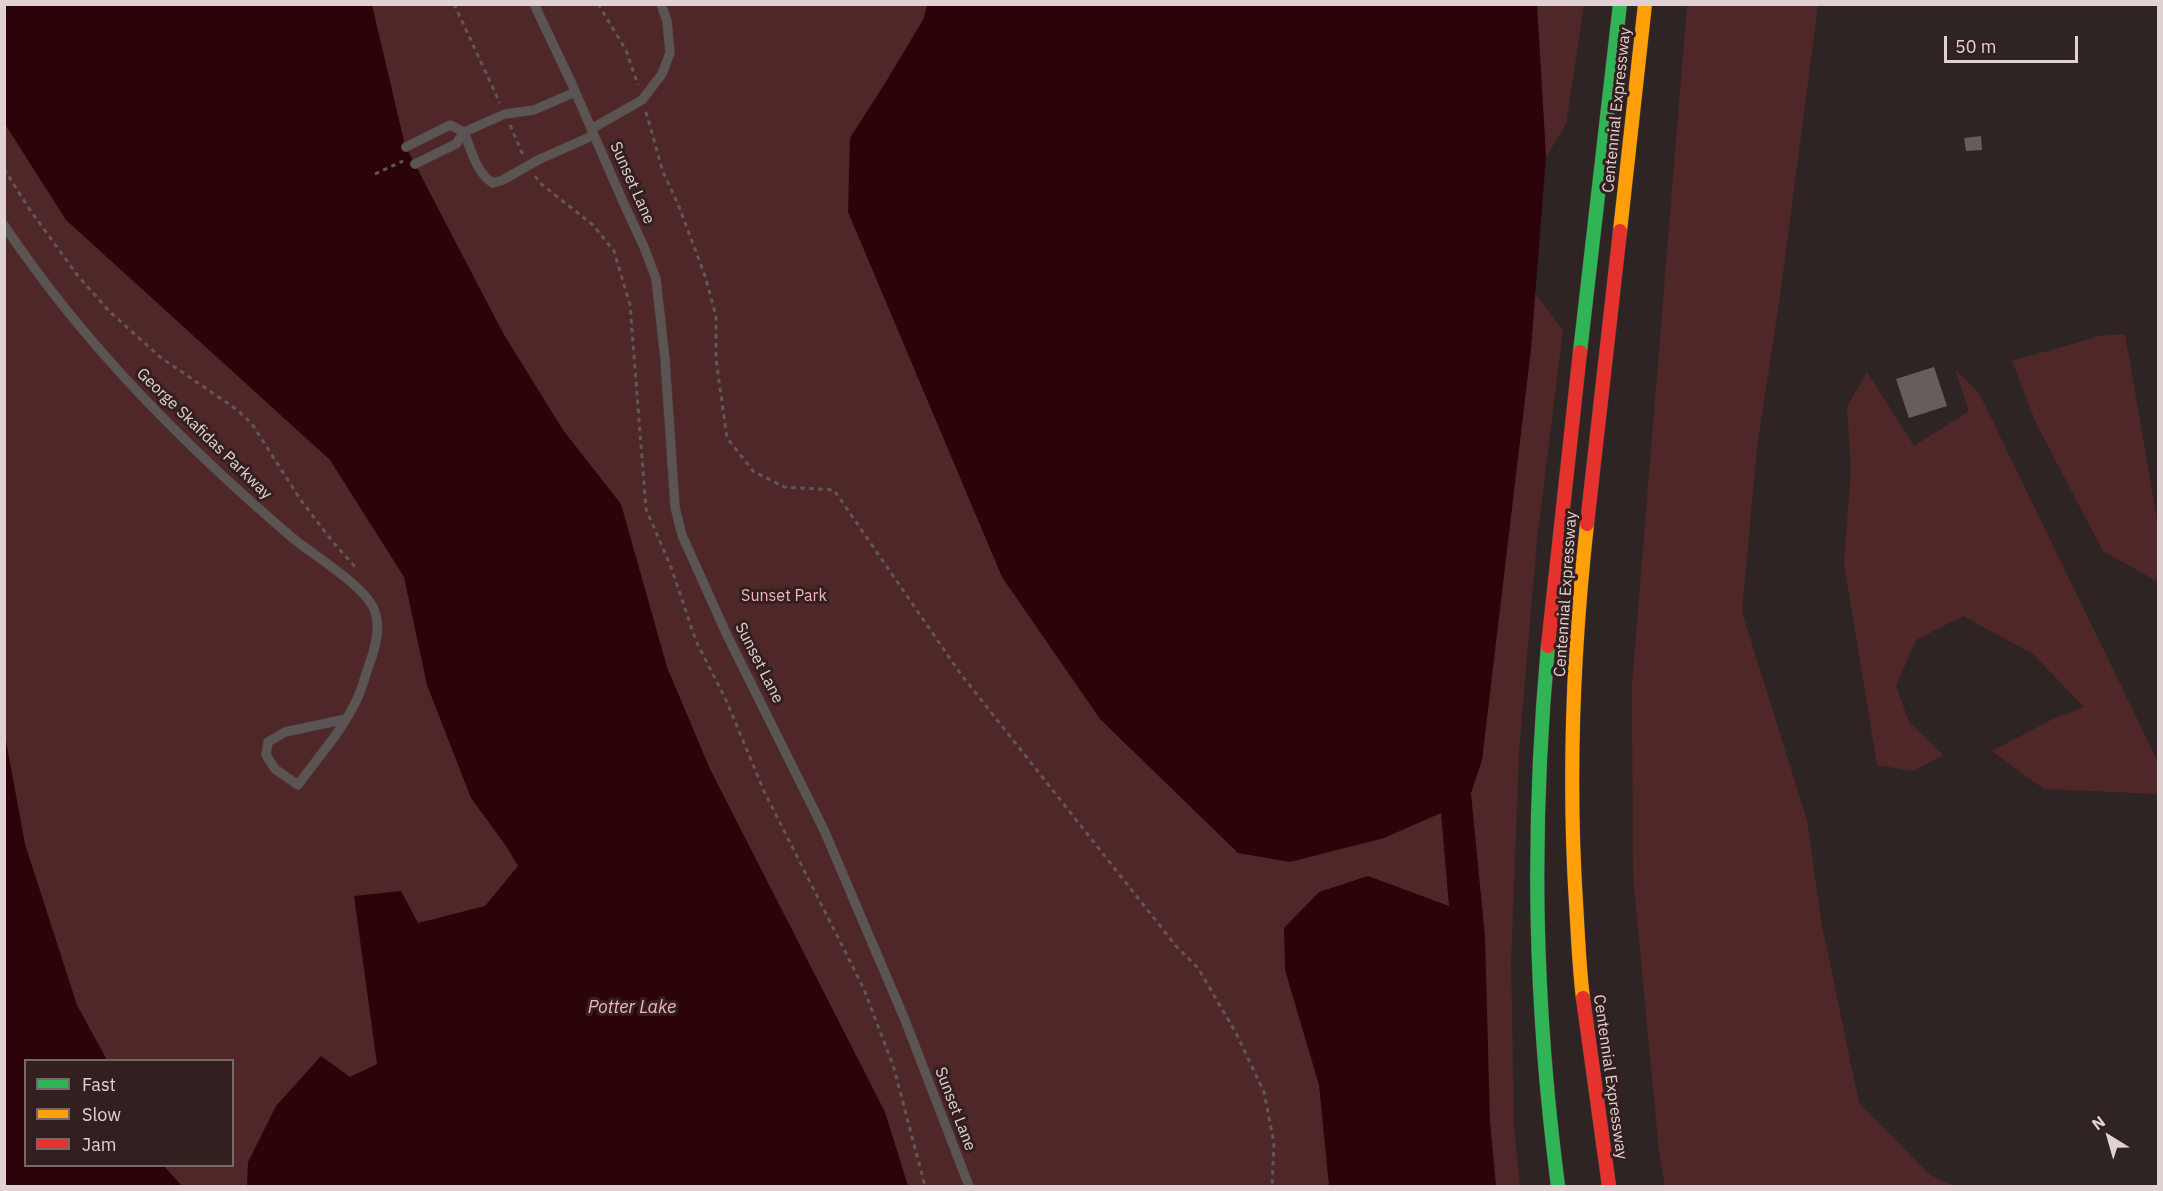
<!DOCTYPE html>
<style>
body{margin:0}
#map{position:relative;width:2163px;height:1191px;overflow:hidden;background:#2f2424;font-family:"IBM Plex Sans",sans-serif}
canvas{display:block}
.frame{position:absolute;inset:0;border:6px solid #e0d2d2;pointer-events:none}
.legend{position:absolute;left:24px;top:1059px;width:210px;height:108px;box-sizing:border-box;background:#331f1f;border:2px solid #786767;margin:0;padding:8px 10px;list-style:none;font-size:18px;color:#e0d2d2}
.legend li{display:flex;align-items:center;gap:12px;height:30px}
.legend b{width:30px;border:2px solid #786767}
.north{position:absolute;left:2079px;top:1107px;width:60px;height:60px;-webkit-text-stroke:4px #331f1f;paint-order:stroke;rotate:323deg;font-size:16px;font-weight:700;line-height:24px;text-align:center;color:#e0d2d2}
.north::after{content:'';display:block;margin:auto;width:21px;height:27px;background:#e0d2d2;clip-path:polygon(50% 0,100% 100%,50% 72%,0 100%)}
.scale{position:absolute;left:1944px;top:36px;width:134px;height:27px;box-sizing:border-box;border:3px solid #e0d2d2;border-top:0;padding-left:8px;font-size:18px;line-height:21px;white-space:nowrap;color:#e0d2d2;-webkit-text-stroke:4px #331f1f;paint-order:stroke}
</style>
<div id="map">
<canvas width="2163" height="1191"></canvas>
<div class="frame"></div>
<ul class="legend">
<li><b style="height:8px;background:#30b455"></b>Fast</li>
<li><b style="height:8px;background:#ff9f0a"></b>Slow</li>
<li><b style="height:8px;background:#e5322d"></b>Jam</li>
</ul>
<div class="north">N</div>
<div class="scale">50 m</div>
</div>
<script>
const ctx = document.querySelector('canvas').getContext('2d');
ctx.lineJoin = 'round';
function fillPath(path, color) { ctx.fillStyle = color; ctx.fill(path, 'evenodd'); }
function trace(path, color, width, dash) { ctx.strokeStyle = color; ctx.lineWidth = width; ctx.lineCap = dash ? 'butt' : 'round'; ctx.setLineDash(dash || []); ctx.stroke(path); }
function write(font, color, halo, rows, align = 'center') {
  ctx.font = font + ' "IBM Plex Sans",sans-serif'; ctx.lineWidth = 6; ctx.setLineDash([]); ctx.textBaseline = 'middle'; ctx.strokeStyle = halo; ctx.fillStyle = color; for (const [text, x, y, turn = 0] of rows) {
    ctx.save(); ctx.translate(x, y); ctx.rotate((+turn || 0) * Math.PI / 180); ctx.textAlign = isNaN(turn) ? turn : align; if (halo) ctx.strokeText(text, 0, 0); ctx.fillText(text, 0, 0); ctx.restore();
  }
}
const green = new Path2D(`
 M5,5H1313L1563,330L1537,540L1519,751L1511,962L1514,1127L1520,1186H5ZM26,1060H232V1166H26Z
 M1537,5H1584L1566,124L1546,157Z
 M1687,5H1818L1780,296L1757,447L1742,612L1807,820L1821,920L1859,1103L1930,1175L1955,1186H1665L1659,1152L1633,875L1632,684Z
 M2125,334L2158,525V582L2103,551L2036,423L2012,361L2100,336Z
 M1955,369L1979,393L2158,762V794L2044,789L1992,751L2051,720L2084,707L2033,654L1963,616L1916,640L1896,686L1909,722L1943,755L1913,771L1877,765L1844,563L1851,471L1847,407L1867,372L1914,446L1969,411Z`);
const water = new Path2D(`
 M5,5H372L405,145L503,333L563,430L621,504L667,667L710,769L885,1112L908,1186H247L248,1162L276,1106L321,1056L350,1077L377,1064L354,896L401,891L418,923L485,906L518,866L506,846L471,798L427,685L404,577L330,460L66,220L5,124Z
 M927,5H1537L1546,157L1531,349L1482,760L1471,793L1485,937L1490,1122L1496,1186H1329L1319,1085L1285,970L1284,928L1319,892L1368,876L1449,906L1441,813L1384,838L1290,862L1238,853L1100,719L1002,577L848,212L850,138L887,80L924,18Z
 M4,730L25,844L77,1005L107,1060H26V1166H164L182,1186H5Z`);
const building = new Path2D(`
 M1981,136L1982,150L1966,151L1964,138Z
 M1934,367L1947,406L1909,418L1896,379Z`);
const path = new Path2D(`
 M454,4L500,103
 M598,4L626,50L638,85
 M646,112L663,172L678,204L705,276L716,316V359L727,438L753,471L784,487L834,490L960,673L1176,946L1198,968L1236,1033L1264,1092L1274,1143L1272,1186
 M510,125L523,155
 M4,169L30,210L78,276L110,312L160,357L236,409L252,424L300,499L332,541L357,569
 M375,174L403,161
 M535,176L540,183L593,225L614,251L630,305L646,509L671,567L696,641L726,700L764,791L863,987L893,1065L925,1186`);
const lane = new Path2D(`
 M534,4L571,82L624,204L644,247L656,279L665,359L675,507L682,535L726,633L824,830L905,1020L969,1186
 M575,92L534,110L505,114L464,132C471,149 476,173 493,183L503,180L538,160L594,135
 M591,129L642,100L662,74L670,53L667,21L661,4
 M406,147L450,125L464,132L456,144L415,164
 M4,225C84,345 186,447 295,540C316,557 368,588 375,612C381,629 375,649 369,665C365,676 362,689 357,699C343,730 318,757 298,785L275,769L266,755L268,742L285,732L346,719`);
const fast = new Path2D(`
 M1580,352L1620,4
 M1548,646C1531,831 1534,1002 1558,1186`);
const slow = new Path2D(`
 M1620,231L1645,4
 M1583,998C1579,967 1578,934 1576,903C1568,777 1573,650 1587,524`);
const jam = new Path2D(`
 M1587,524L1620,231
 M1548,646L1580,352
 M1583,998L1609,1186`);
const streetNames = [
 ["Centennial Expressway",1617,110,-84],
 ["Sunset Lane",632,183,66],
 ["George Skafidas Parkway",204,434,44],
 ["Centennial Expressway",1566,594,-86],
 ["Sunset Lane",759,663,63],
 ["Centennial Expressway",1610,1077,82],
 ["Sunset Lane",955,1109,69]
];
const parkNames = [
 ["Sunset Park",784,596]
];
const waterNames = [
 ["Potter Lake",632,1008]
];
fillPath(green, '#4f2729');
fillPath(water, '#2c0309');
fillPath(building, '#675d5d');
trace(lane, '#4a4141', 10);
trace(fast, '#4a4141', 15);
trace(slow, '#4a4141', 15);
trace(jam, '#4a4141', 15);
trace(path, '#605757', 3, [4.5, 4.5]);
trace(lane, '#5c5353', 9);
trace(fast, '#30b455', 14);
trace(slow, '#ff9f0a', 14);
trace(jam, '#e5322d', 14);
write('16px', '#e0d2d2', '#331f1f', streetNames);
write('16px', '#f3b5b5', '#331f1f', parkNames);
write('italic 18px', '#f4b5b5', '#331f1f', waterNames);
</script>
